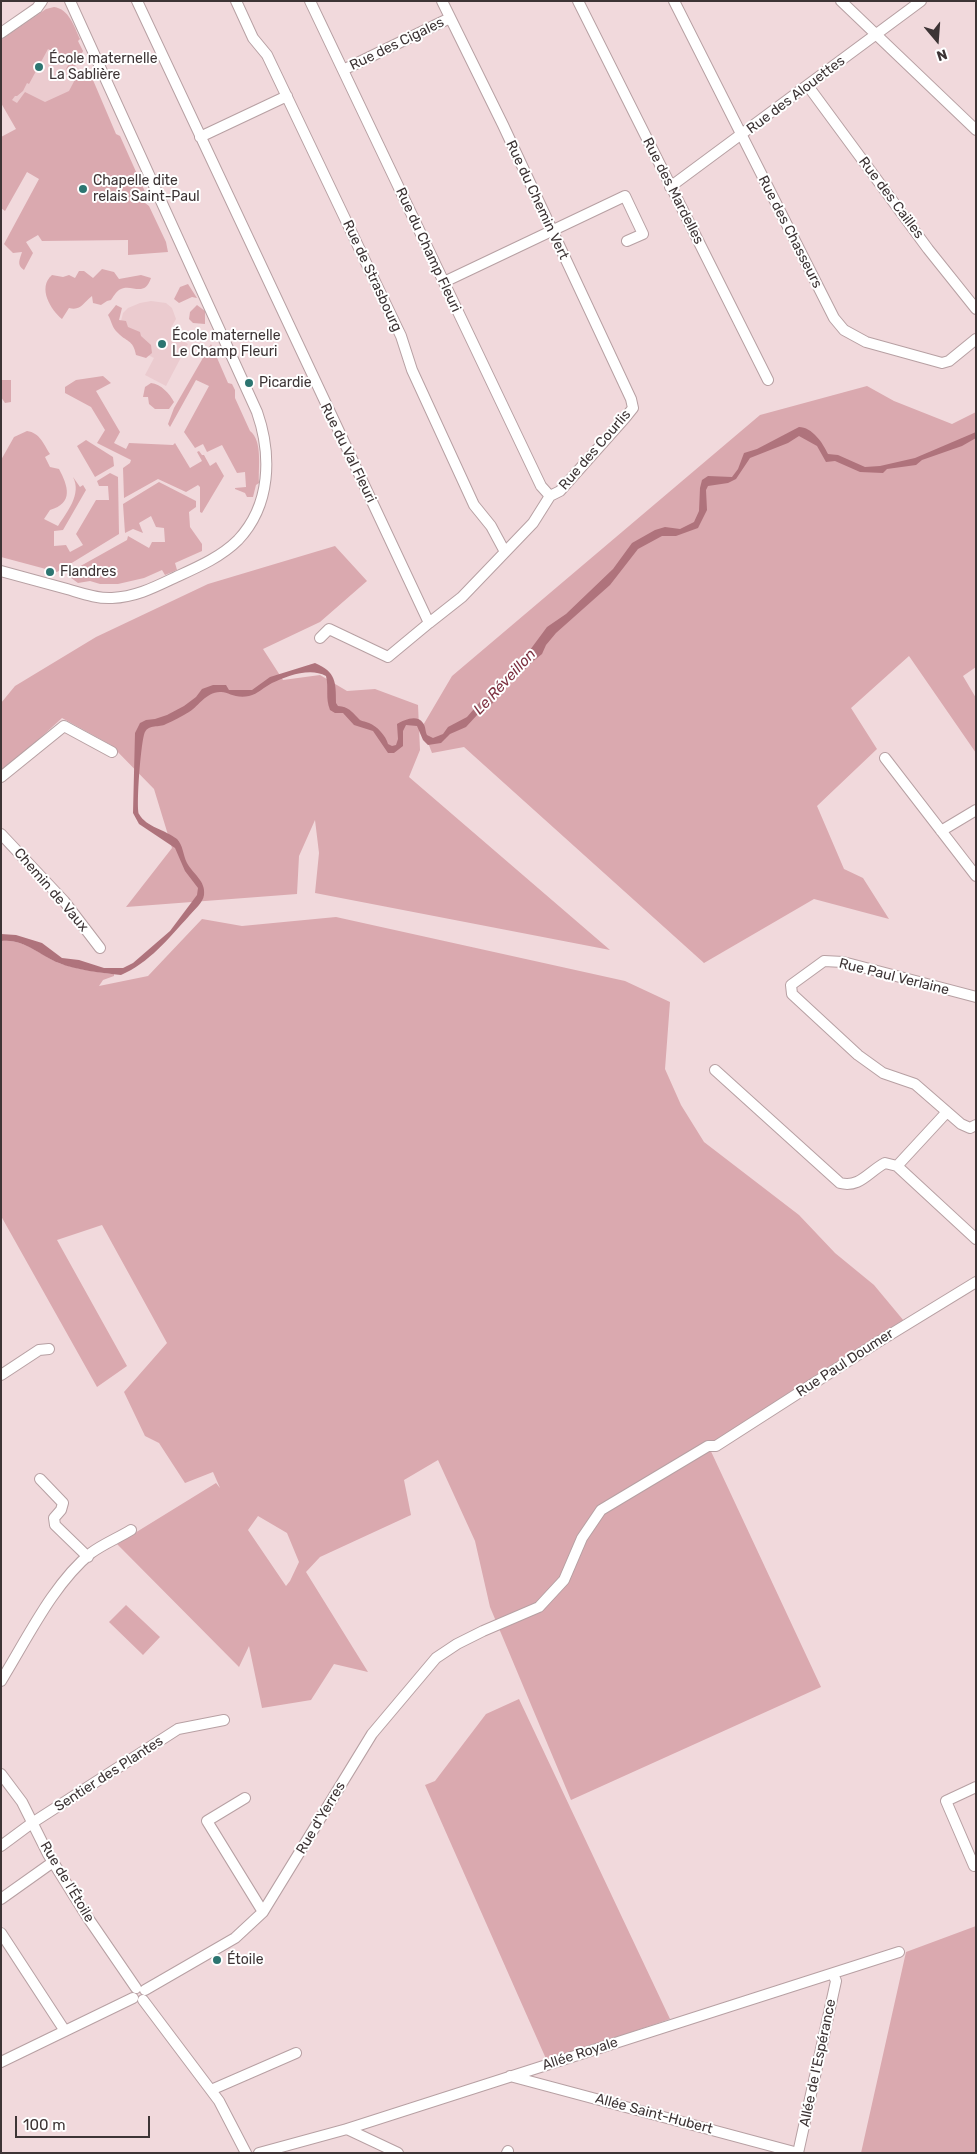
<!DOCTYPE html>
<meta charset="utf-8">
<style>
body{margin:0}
#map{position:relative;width:977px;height:2154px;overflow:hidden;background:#f1d9dc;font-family:Rubik,sans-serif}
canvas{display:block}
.frame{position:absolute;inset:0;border:2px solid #3d3435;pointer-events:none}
.north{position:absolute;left:912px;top:15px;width:50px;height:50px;-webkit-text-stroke:4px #fff;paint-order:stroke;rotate:162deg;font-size:14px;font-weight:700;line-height:20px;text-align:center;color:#3d3435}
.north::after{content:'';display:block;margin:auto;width:18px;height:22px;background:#3d3435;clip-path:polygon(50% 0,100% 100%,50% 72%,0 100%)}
.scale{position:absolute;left:15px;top:2116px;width:135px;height:22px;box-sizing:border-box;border:2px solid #3d3435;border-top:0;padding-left:6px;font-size:15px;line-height:18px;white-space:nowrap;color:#3d3435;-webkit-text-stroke:4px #fff;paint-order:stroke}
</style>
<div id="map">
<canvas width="977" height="2154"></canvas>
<div class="frame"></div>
<div class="north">N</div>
<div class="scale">100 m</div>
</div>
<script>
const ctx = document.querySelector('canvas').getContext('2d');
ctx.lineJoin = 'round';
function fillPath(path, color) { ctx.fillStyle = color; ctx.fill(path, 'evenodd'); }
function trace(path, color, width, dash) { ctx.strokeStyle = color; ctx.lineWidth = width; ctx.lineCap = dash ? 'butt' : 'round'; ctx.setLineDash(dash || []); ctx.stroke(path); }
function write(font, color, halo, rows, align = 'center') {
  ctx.font = font + ' Rubik,sans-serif'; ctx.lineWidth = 4; ctx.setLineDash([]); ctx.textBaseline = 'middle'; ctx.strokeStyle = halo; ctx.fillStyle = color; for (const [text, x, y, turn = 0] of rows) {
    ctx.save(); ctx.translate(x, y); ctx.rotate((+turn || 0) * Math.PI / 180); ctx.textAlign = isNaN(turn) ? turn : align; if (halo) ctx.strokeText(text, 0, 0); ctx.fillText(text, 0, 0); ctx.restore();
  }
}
const built = new Path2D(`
 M49,19L83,51L75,66L84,72L66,117L6,106L1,52Z
 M151,301L166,303L172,308L176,319L171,328L186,337L183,341L188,344L166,386L145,375L154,358L146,354L121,321L123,313L128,308L140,303Z`);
const green = new Path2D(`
 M54,7C69,9 74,26 80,39L78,41L83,51L72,72L66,69L71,60L48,49L29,84L27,83L23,91L17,96H15L12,100L17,103L25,92L45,102L69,91L80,70L84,72L86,80L90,73L116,134L120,136L146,194H138L137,197L149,206L166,242L168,252L128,255V240L42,241L38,235L26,242L33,253L24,270C16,265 20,259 22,252L13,253L4,244L39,179L27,172L5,211L1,208V137L16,129L1,103V40L46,9Z
 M102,269L114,272L119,279L141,275L151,278C144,299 131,282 119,290C116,292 113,297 111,300L107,301L101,305L93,303L92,296C83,303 81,311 69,308L62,319C51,310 37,288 52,275L63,277L69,275L75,278L79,271H84L93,278Z
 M188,284L197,298L192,297L179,303L174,299L180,287Z
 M116,305L122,308L119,320L126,321L128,327L140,332L141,336L151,345L152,353L146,358L136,355C133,339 126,342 118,333C112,328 112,322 108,315Z
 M197,305L205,311V324L193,323L189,319L190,312Z
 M211,344L228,383L232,384L235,390V398L250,431C263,441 258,468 259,483L256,485L253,497H247L245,493L235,489V488L246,487L245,472L237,473L222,445L207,452L203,444L195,448L184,432L209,386L196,380L170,427L168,424L174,408Z
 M103,376L111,383L96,391L120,432L114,443L126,449L129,443L173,445L175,443L190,468L202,461L197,452L199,451L202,455H204L210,466L216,462L224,476L202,513L200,512V487L198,485L186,492L158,479L124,498L123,468L130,463L131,460L97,443L105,430L91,407L65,393V387L76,380Z
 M1,380H11V402L5,403L1,397Z
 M151,383C161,384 170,394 174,402L169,409H155L149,404L148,397H143L145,387Z
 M867,386L894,401L952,424L976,412V667L963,676L976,698V753L909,656L851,708L877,749L817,806L844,869L863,878L889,919L814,899L704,963L464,747L432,753L422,727L452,676L760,415Z
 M27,431C40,433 43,443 50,454L45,457L50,467L59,469C68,486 74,503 50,510L44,519L58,526C67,512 82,494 73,477L80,487L83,485L86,490L63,530L54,531V546L66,545L70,552L83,545L76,534L96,500H109L108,486H99L97,481L110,473L118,477L119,534L57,572L1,557V460L14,437Z
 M86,440L113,457L114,466L95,477L77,446Z
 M159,482L196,501V507L189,512L190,527L202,544V551L175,563L177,570L165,575L162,570L144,578L118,584H100L90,581L78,583L67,575L68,573L127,540L128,536L149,548L152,542H165L164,528L156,527L151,516L139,523L143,533L133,529L125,533L123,504Z
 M335,546L367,581L320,622L263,649L283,680L320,675L347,691L375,689L418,705L420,750L409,777L610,950L315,893L319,853L315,820L299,856L297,894L126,907L172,848L154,789L111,745L62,718L1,774V703L15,686L96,637L208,584Z
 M336,917L625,981L670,1002L665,1069L681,1105L704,1142L799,1215L835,1253L874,1285L909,1327L708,1445L821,1687L571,1800L490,1607L475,1541L438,1460L404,1480L411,1515L320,1557L306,1572L368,1672L334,1664L311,1700L262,1708L249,1646L239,1667L117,1544L216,1483L220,1488L213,1472L185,1483L159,1443L145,1436L124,1392L167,1343L102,1225L57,1240L127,1366L97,1387L1,1216V941C24,938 40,955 59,963C72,968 100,973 114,974V976L103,980L99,986L148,976L202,919L242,926ZM258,1516L287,1533L299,1562L290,1581L286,1586L248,1530Z
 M126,1605L160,1637L143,1655L109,1622Z
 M519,1699L670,2019L547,2061L425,1785L435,1781L486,1714Z
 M976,1926V2153H861L906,1952Z`);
const water = new Path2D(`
 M799,427C812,427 823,443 828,454L838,455L865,467L880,466L915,458L976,432V438L962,446L922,460L916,465L887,469L883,473L860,472L835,461L826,462L817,446L799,436L788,443L750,458L736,479L728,483L708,486L706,490L707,510L698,528L676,536H662L638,549L610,585L556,633L546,645L542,654L527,666L524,671L512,679L487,710L478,714L466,727L450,734L441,743L428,745L423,740L417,726L406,725L403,731V746L394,753H388L373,731L354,725L343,713H335L330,710C325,698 329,688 326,676C310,667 287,676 272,683C264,687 258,694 249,696C234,699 228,691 220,692C205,693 200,705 189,712C182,716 173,721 166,724C159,728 149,724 145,732C141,739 136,807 139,814C146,827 166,830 177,839C183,845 183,855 187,863C193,874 206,881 204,895C203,903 194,910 189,916C169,938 149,963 121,975C103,973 75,970 59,963C39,955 24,938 1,941V934L16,935L42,943L62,958L79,960L104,968H123L133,963L170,931L197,895L198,888L185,871L175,848L139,824L133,813L135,733L140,723L146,720L155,719L167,715L184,706L196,697L202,689L213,685H226L229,690H252L270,677L315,663C336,672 336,682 336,703L338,706C349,707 351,711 358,718C361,722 365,721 369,723C377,726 386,736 388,744L392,746L396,745L398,739L397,724C404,720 417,714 423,723C426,727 425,731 427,735L433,738L443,734L448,727L467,717L480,702L490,696L530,650L547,627L566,614L613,569L632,543L655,530L665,527L680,529L694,522L699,511L700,488L702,480L708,476L732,477L738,469L744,453L757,449Z`);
const minor = new Path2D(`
 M137,1L429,623L388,657L329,629L320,638
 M236,1L253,38L267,55L401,336L412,370L474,505L491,526L505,552
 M310,1L541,486L550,496
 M442,1L503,125L631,399L633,408L625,418L560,491L550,496
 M578,1L768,380
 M674,1L834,318L844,330L866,342L942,363L949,361L976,339
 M841,1L976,130
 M1,33L37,8L42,1
 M343,70L450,18
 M808,86L928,249L976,309
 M200,137L287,96
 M670,187L921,1
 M444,282L625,196L643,234L627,241
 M1,571C23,577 45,583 67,589C81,593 97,599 112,598C136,597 155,587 176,577C198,567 221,557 238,540C271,505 272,455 257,412L70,1
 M429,623L462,597L533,523L550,496
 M885,758L976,876
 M1,777L64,726L112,752
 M941,831L976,810
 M1,834L64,901L100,948
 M976,997L843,962L824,961L791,985L792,994L858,1055L883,1073L915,1084L961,1124L970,1128L976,1125
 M715,1070L840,1183C860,1188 868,1172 885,1163L897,1166L976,1239
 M897,1166L946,1113
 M1,1375L39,1350L49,1349
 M40,1479L63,1503L61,1510L54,1518L55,1525L88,1557
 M1,1681C27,1639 53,1584 91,1553C103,1544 118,1538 131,1530
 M1,1774L22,1802L48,1854L86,1915L136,1988
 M976,1787L946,1801L974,1866L976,1865
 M245,1798L207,1821L263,1912
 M1,1846L32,1823L178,1729L224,1720
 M1,1899L53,1862
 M1,1933L65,2031
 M145,1990L235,1938L263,1912L372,1734L436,1658L457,1644L483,1631L539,1607L564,1580L582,1538L601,1510L708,1446H716L878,1342L976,1282
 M143,2000L219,2101L246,2153
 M1,2062L133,1998
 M510,2076L798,2153L836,1981L833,1974
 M211,2090L296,2053
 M347,2129L398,2153
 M259,2153L347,2129L899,1952
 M507,2153L508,2151`);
const markers = [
 [39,67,5,"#2c7571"],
 [83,189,5,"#2c7571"],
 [162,344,5,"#2c7571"],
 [249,383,5,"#2c7571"],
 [50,572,5,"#2c7571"],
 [217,1960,5,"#2c7571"]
];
const streetNames = [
 ["Rue des Cigales",397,44,-26],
 ["Rue des Alouettes",796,95,-37],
 ["Rue des Mardelles",673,191,63],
 ["Rue des Cailles",891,198,53],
 ["Rue du Chemin Vert",537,200,65],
 ["Rue des Chasseurs",790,232,63],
 ["Rue du Champ Fleuri",428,250,65],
 ["Rue de Strasbourg",372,276,65],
 ["Rue des Courlis",595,450,-49],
 ["Rue du Val Fleuri",348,453,64],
 ["Chemin de Vaux",51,890,49],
 ["Rue Paul Verlaine",894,977,14],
 ["Rue Paul Doumer",845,1363,-33],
 ["Sentier des Plantes",109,1774,-33],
 ["Rue d'Yerres",321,1818,-59],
 ["Rue de l'Étoile",67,1882,59],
 ["Allée Royale",580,2054,-18],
 ["Allée de l'Espérance",818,2063,-78],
 ["Allée Saint-Hubert",654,2114,15]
];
const poiNames = [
 ["École maternelle",49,59],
 ["La Sablière",49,75],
 ["Chapelle dite",93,181],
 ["relais Saint-Paul",93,197],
 ["École maternelle",172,336],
 ["Le Champ Fleuri",172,352],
 ["Picardie",259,383],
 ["Flandres",60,572],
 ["Étoile",227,1960]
];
const waterNames = [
 ["Le Réveillon",505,682,-47]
];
fillPath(built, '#ebcbcf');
fillPath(green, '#daa9af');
fillPath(water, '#af737c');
trace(minor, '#b7a0a3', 12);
trace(minor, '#fff', 10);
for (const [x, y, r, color] of markers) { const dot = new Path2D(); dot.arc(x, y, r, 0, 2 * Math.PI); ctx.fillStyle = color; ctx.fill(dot); trace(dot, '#fff', 2); }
write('14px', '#3d3435', '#fff', streetNames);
write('14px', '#3d3435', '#fff', poiNames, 'left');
write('italic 15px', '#7d3141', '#fff', waterNames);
</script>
